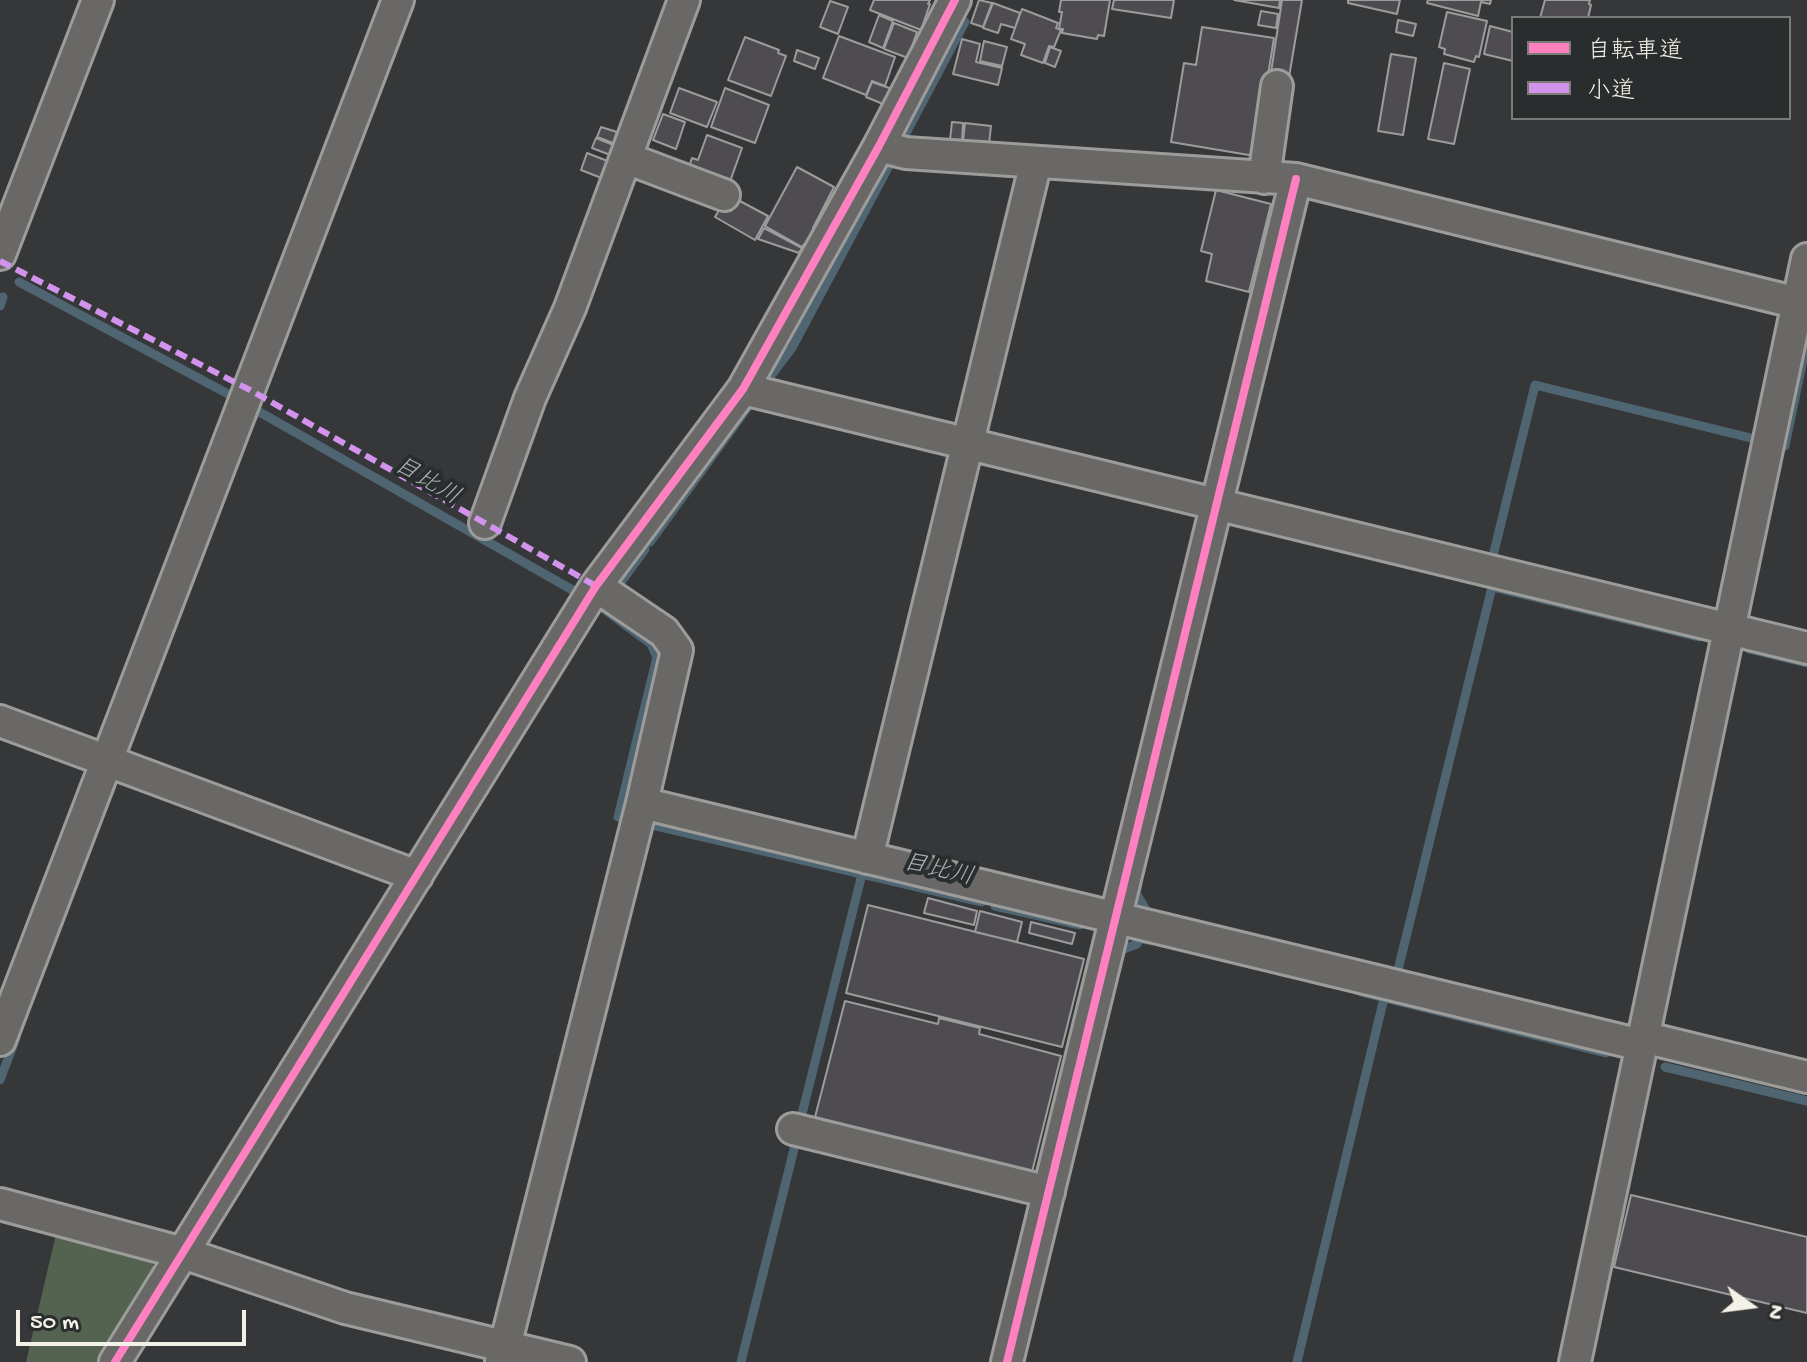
<!DOCTYPE html>
<meta charset="utf-8">
<style>
body{margin:0}
#map{position:relative;width:1807px;height:1362px;overflow:hidden;background:#363739;font-family:"Gochi Hand","Klee One",sans-serif}
canvas{display:block}
.legend{position:absolute;left:1511px;top:16px;width:280px;height:104px;box-sizing:border-box;background:#2a2d2e;border:2px solid #7b7b78;margin:0;padding:10px 14px;list-style:none;font-size:24px;color:#f4f1e8}
.legend li{display:flex;align-items:center;gap:16px;height:40px}
.legend b{width:40px;border:2px solid #7b7b78}
.north{position:absolute;left:1711px;top:1266px;width:80px;height:80px;-webkit-text-stroke:6px #2a2d2e;paint-order:stroke;rotate:104deg;font-size:22px;font-weight:700;line-height:32px;text-align:center;color:#f4f1e8}
.north::after{content:'';display:block;margin:auto;width:28px;height:36px;background:#f4f1e8;clip-path:polygon(50% 0,100% 100%,50% 72%,0 100%)}
.scale{position:absolute;left:16px;top:1310px;width:230px;height:36px;box-sizing:border-box;border:4px solid #f4f1e8;border-top:0;padding-left:10px;font-size:24px;line-height:28px;white-space:nowrap;color:#f4f1e8;-webkit-text-stroke:6px #2a2d2e;paint-order:stroke}
</style>
<div id="map">
<canvas width="1807" height="1362"></canvas>
<ul class="legend">
<li><b style="height:10px;background:#ff80c0"></b>自転車道</li>
<li><b style="height:10px;background:#d193ec"></b>小道</li>
</ul>
<div class="north">N</div>
<div class="scale">50 m</div>
</div>
<script>
const ctx = document.querySelector('canvas').getContext('2d');
ctx.lineJoin = 'round';
function fillPath(path, color) { ctx.fillStyle = color; ctx.fill(path, 'evenodd'); }
function trace(path, color, width, dash) { ctx.strokeStyle = color; ctx.lineWidth = width; ctx.lineCap = dash ? 'butt' : 'round'; ctx.setLineDash(dash || []); ctx.stroke(path); }
function write(font, color, halo, rows, align = 'center') {
  ctx.font = font + ' "Gochi Hand","Klee One",sans-serif'; ctx.lineWidth = 8; ctx.setLineDash([]); ctx.textBaseline = 'middle'; ctx.strokeStyle = halo; ctx.fillStyle = color; for (const [text, x, y, turn = 0] of rows) {
    ctx.save(); ctx.translate(x, y); ctx.rotate((+turn || 0) * Math.PI / 180); ctx.textAlign = isNaN(turn) ? turn : align; if (halo) ctx.strokeText(text, 0, 0); ctx.fillText(text, 0, 0); ctx.restore();
  }
}
const green = new Path2D(`
 M56,1234L151,1258L156,1274L102,1362H26Z`);
const stream = new Path2D(`
 M903,139L965,22
 M19,282L230,395
 M0,306L3,297
 M766,382L792,348L889,166
 M253,418L256,410L576,592
 M1785,446L1807,340
 M650,542L750,404
 M1492,560L1535,385L1755,439
 M621,582L645,549
 M605,610L651,644L657,657L618,817L626,819
 M1749,649L1807,663
 M652,825L982,902
 M1138,884L1136,893L1145,908
 M995,906L1080,925
 M1119,958L1121,950L1137,944L1139,938L1148,940
 M1397,974L1492,587L1699,637
 M1361,992L1606,1053
 M1665,1067L1807,1101
 M0,1080L16,1038
 M801,1118L862,874
 M741,1362L796,1141
 M1297,1362L1384,998`);
const building = new Path2D(`
 M874,0H930L928,4H930L921,30L870,10Z
 M979,0L992,3L983,27L971,23Z
 M1061,0H1110L1104,36L1098,35L1097,39L1062,33L1063,29H1059L1062,12H1059Z
 M1114,0H1174L1171,18L1112,9Z
 M1234,0H1280L1279,8Z
 M1282,0H1302L1288,83L1270,79Z
 M1348,0H1400L1397,14L1348,3Z
 M1428,0H1491L1490,4L1481,2L1478,16L1427,3Z
 M1545,0H1590L1589,4L1591,5L1588,18H1540Z
 M830,1L848,7L838,34L820,27Z
 M993,3L1020,13L1015,28L1001,24L998,33L983,28Z
 M1022,9L1058,23L1056,28L1061,30L1054,47L1049,46L1043,63L1021,55L1025,44L1011,39Z
 M1261,11L1278,14L1276,28L1258,25Z
 M1447,12L1487,21L1479,57L1476,56L1474,62L1444,54L1445,49L1439,47Z
 M879,15L893,21L883,48L869,42Z
 M1398,20L1416,24L1413,36L1396,32Z
 M894,23L917,32L908,58L884,49Z
 M1490,26L1513,32V61L1484,54Z
 M1202,27L1274,38L1255,156L1171,142L1184,63L1196,65Z
 M839,36L895,57L885,86L872,81L866,95L823,78Z
 M745,37L779,50L778,53L786,56L771,96L728,80Z
 M962,39L980,44L976,62L1002,68L998,85L953,74Z
 M984,41L1007,47L1002,66L980,61Z
 M1050,47L1061,51L1055,67L1045,63Z
 M797,50L819,58L815,69L794,61Z
 M1391,54L1416,58L1403,135L1378,131Z
 M1444,63L1470,69L1454,144L1428,139Z
 M872,82L892,89L883,104L866,97Z
 M679,88L717,102L707,127L670,113Z
 M725,88L769,105L755,143L711,127Z
 M663,114L685,122L676,149L653,140Z
 M952,122L963,123L962,141L950,140Z
 M965,123L991,126L989,144L963,141Z
 M601,127L617,132L613,143L597,137Z
 M707,135L742,148L727,190L686,175L692,158L698,160Z
 M596,138L616,146L613,156L592,148Z
 M587,153L610,162L604,179L581,170Z
 M797,167L834,187L813,228L816,230L807,246L804,244L802,247L765,226Z
 M1216,190L1271,204L1249,292L1206,281L1212,254L1201,251Z
 M738,200L768,216L755,240L715,217L722,205L731,211Z
 M764,228L802,248L799,253L758,239Z
 M928,898L977,911L974,925L924,913Z
 M868,905L1084,959L1062,1047L846,993Z
 M980,911L1022,922L1017,942L975,932Z
 M1031,922L1075,933L1072,944L1029,933Z
 M845,1001L938,1024L939,1018L980,1028L979,1034L1061,1056L1031,1176L814,1121Z
 M1631,1195L1807,1237V1313L1614,1267Z`);
const minor = new Path2D(`
 M879,146L906,153L1296,179L1798,303
 M626,158L724,195
 M1264,178L1277,86
 M0,254L98,0
 M743,389L1807,648
 M485,523L530,398L570,308L684,0
 M0,721L417,876
 M642,803L1641,1045
 M867,858L1036,162
 M1643,1037L1807,1077
 M0,1040L398,0
 M793,1129L1049,1192
 M0,1204L183,1253L345,1308L570,1362
 M115,1362L596,586L743,389L879,146L955,0
 M501,1362L642,803L677,650L664,632L596,586
 M1007,1362L1296,179
 M1575,1362L1807,259`);
const quiet = new Path2D(`
 M0,261L250,390L596,586`);
const cycleway = new Path2D(`
 M115,1362L596,586L743,389L879,146L955,0
 M1007,1362L1296,179`);
const waterNames = [
 ["目比川",426,483,30],
 ["目比川",938,872,13]
];
fillPath(green, '#536350');
trace(stream, '#4f6571', 9);
fillPath(building, '#4e4c51');
trace(building, '#9c9c9b', 2);
trace(minor, '#9c9c9b', 36);
trace(minor, '#696866', 30);
trace(quiet, '#d193ec', 6, [12, 6]);
trace(cycleway, '#ff80c0', 8);
write('italic 24px', '#abb4b5', '#2a2d2e', waterNames);
</script>
